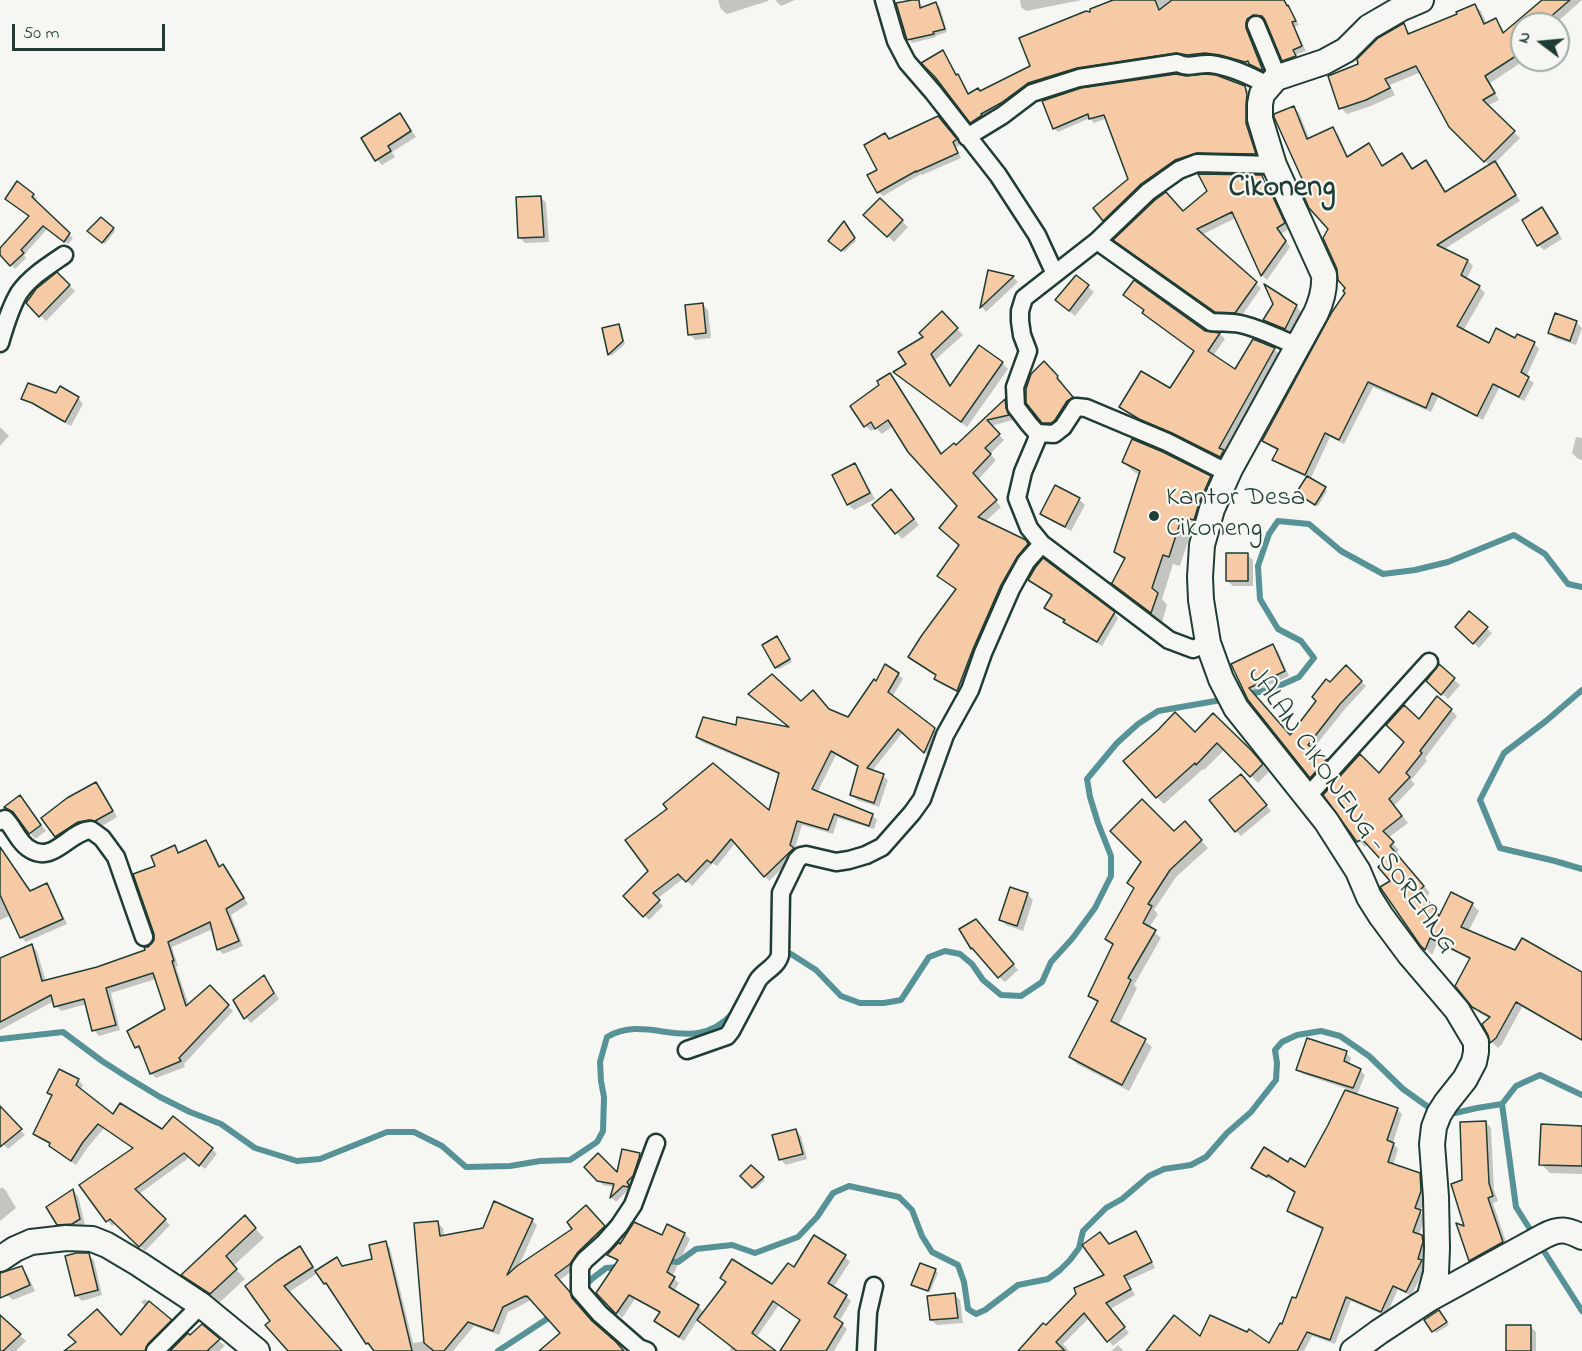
<!DOCTYPE html>
<style>
body{margin:0}
#map{position:relative;width:1582px;height:1351px;overflow:hidden;background:#f6f6f2;font-family:"Indie Flower",sans-serif}
canvas{display:block}
.north{position:absolute;left:1510px;top:12px;width:60px;height:60px;box-sizing:border-box;background:#f6f6f2;border:2px solid #a0aca6;border-radius:50%;rotate:286deg;font-size:16px;font-weight:700;line-height:24px;text-align:center;color:#1f3d34}
.north::after{content:'';display:block;margin:auto;width:21px;height:27px;background:#1f3d34;clip-path:polygon(50% 0,100% 100%,50% 72%,0 100%)}
.scale{position:absolute;left:12px;top:24px;width:153px;height:27px;box-sizing:border-box;border:3px solid #1f3d34;border-top:0;padding-left:8px;font-size:18px;line-height:21px;white-space:nowrap;color:#1f3d34;-webkit-text-stroke:4px #f6f6f2;paint-order:stroke}
</style>
<div id="map">
<canvas width="1582" height="1351"></canvas>
<div class="north">N</div>
<div class="scale">50 m</div>
</div>
<script>
const ctx = document.querySelector('canvas').getContext('2d');
ctx.lineJoin = 'round';
function fillPath(path, color) { ctx.fillStyle = color; ctx.fill(path, 'evenodd'); }
function trace(path, color, width, dash) { ctx.strokeStyle = color; ctx.lineWidth = width; ctx.lineCap = dash ? 'butt' : 'round'; ctx.setLineDash(dash || []); ctx.stroke(path); }
function write(font, color, halo, rows, align = 'center') {
  ctx.font = font + ' "Indie Flower",sans-serif'; ctx.lineWidth = 4.5; ctx.setLineDash([]); ctx.textBaseline = 'middle'; ctx.strokeStyle = halo; ctx.fillStyle = color; for (const [text, x, y, turn = 0] of rows) {
    ctx.save(); ctx.translate(x, y); ctx.rotate((+turn || 0) * Math.PI / 180); ctx.textAlign = isNaN(turn) ? turn : align; if (halo) ctx.strokeText(text, 0, 0); ctx.fillText(text, 0, 0); ctx.restore();
  }
}
const shadow = new Path2D(`
 M718,0H768V1L727,14L721,9Z
 M775,0H795L781,6Z
 M918,0L921,4L922,8L936,4L940,7L947,32L935,36L936,37L912,43L909,39Z
 M1020,0H1082L1026,11L1021,7Z
 M1116,0H1285L1299,25L1295,27L1306,51L1297,54L1299,61L1288,65L1284,60L1267,20L1258,19L1250,28V34L1266,73L1255,68L1252,65L1250,66L1233,61L1217,58L1082,72L976,126L971,122L943,52L947,57L958,76L962,80L970,95L980,93L1032,66L1021,39Z
 M1544,0H1582L1555,24H1522V60H1525L1490,83L1499,100L1487,106L1520,138L1495,163L1500,168L1520,201L1443,250L1468,261L1473,266L1466,280L1479,287L1485,293L1463,331L1489,345L1516,340L1534,343L1539,349L1526,377L1534,383L1524,401L1499,388L1483,420L1438,397L1431,412L1373,387L1344,444L1330,437L1310,480L1327,491L1318,506L1301,495L1308,478L1280,465L1274,460L1278,451L1269,446L1263,441L1347,293V288L1330,229L1305,181L1294,108L1299,113L1310,140L1333,129L1338,134L1349,158L1369,145L1374,151L1383,166L1402,155L1413,170L1426,162L1431,167L1446,193L1490,166L1449,125L1421,72L1390,85L1395,95L1371,106L1347,114L1341,108L1360,64L1404,25L1411,34L1459,15L1474,5L1481,11L1487,24L1495,20L1501,26L1505,33Z
 M1558,29L1562,34L1558,38Z
 M1244,87L1249,91L1251,100L1249,109L1250,128L1259,157L1201,156L1108,223L1104,220L1130,180L1107,118L1094,123L1090,118L1058,132L1054,128L1044,102Z
 M399,115L405,121L416,137L392,152L395,157L382,165L377,160Z
 M943,122L960,145L956,147L961,158L922,175L921,174L883,196L878,192L879,170L890,140Z
 M1261,177L1267,182L1271,195L1276,200L1289,229L1281,234L1290,247L1267,280L1262,275L1236,218L1201,235L1261,288L1240,318L1222,317L1121,245L1183,213Z
 M33,195L37,198L34,202L73,238L68,244L47,229L24,255L26,258L15,269L0,253V251L30,217L10,202Z
 M541,197L546,203L549,242L525,243L520,238Z
 M880,200L908,227L894,242L865,215Z
 M1542,209L1548,215L1562,239L1544,250L1538,245Z
 M101,219L115,231L105,244L90,231Z
 M847,225L856,241L844,252L833,243Z
 M989,272L1013,277L1018,282L986,312L982,307Z
 M57,274L75,291L46,321L28,303Z
 M1076,277L1094,292L1075,316L1063,306Z
 M1268,288L1296,306L1301,312L1291,333L1270,325L1265,320L1275,304Z
 M703,305L708,310L711,338L695,340L690,334Z
 M942,313L963,335L935,360L951,387L1002,363L1008,369L967,427L901,377Z
 M1576,322L1582,328L1576,345L1555,338L1550,333Z
 M619,325L621,328L625,344L611,356L609,354L603,329Z
 M1204,332L1220,334L1225,339L1213,356L1236,371L1274,349L1279,354L1224,453L1228,457L1226,461L1179,437L1146,424L1126,412L1121,406L1171,391L1196,352Z
 M1044,363L1063,383L1061,384L1078,403L1061,425L1049,428L1043,422Z
 M890,375L896,381L943,455L956,447L1005,401L1010,406L1011,415L1013,420L991,426L1004,440L990,454L996,460L978,480L1001,507L985,522L1025,542L1033,550L963,695L942,684L936,679L937,676L916,662L910,656L957,590L944,581L961,545L959,506L893,426L882,434L876,428L871,431L866,426L881,386Z
 M78,398L83,404L71,426L44,411L39,405Z
 M0,427L9,436L0,446Z
 M1576,437L1582,438V460L1578,459L1572,453Z
 M1123,462L1210,477L1221,488L1205,530L1193,526L1180,566L1173,564L1162,599L1167,605L1162,622L1123,593L1114,584L1125,561L1115,552L1140,475L1134,472Z
 M854,465L860,471L875,499L854,510L848,504L834,476Z
 M897,497L919,525L902,539L874,505Z
 M1079,499L1085,505L1071,531L1048,519L1042,513Z
 M1247,555L1253,560V586H1233L1227,581Z
 M1030,580L1114,613L1118,618L1102,646L1070,627L1066,621L1051,613L1046,608L1053,596L1035,584Z
 M1457,627L1486,628L1492,633L1479,648Z
 M779,640L792,662L779,669L776,667Z
 M1273,646L1278,651L1289,676L1252,693L1290,737L1318,702L1330,684L1346,667L1366,686L1345,709L1312,750L1330,765L1316,782L1249,699L1233,665Z
 M1439,667L1460,685L1448,699L1428,681Z
 M898,674L903,679L892,697L938,734L929,756L903,732L872,771L883,776L888,780L879,807L857,800L852,795L859,767L836,755L817,793L872,815L877,820L874,829L838,818L833,834L802,825L794,851L797,854L769,881L736,842L717,866L713,863L692,886L684,878L657,899L663,906L649,920L625,896L770,812L780,775L702,742L697,737L737,727L792,729L801,703L830,711L849,719Z
 M1451,710L1457,716L1425,758L1427,761L1411,780L1415,784L1394,806L1408,823L1388,838L1399,850L1396,853L1430,893L1426,897L1440,917L1472,904L1479,911L1468,932L1516,951L1582,974V1041L1522,1007L1502,1044L1498,1048L1492,1042L1490,1034V1019L1480,1013L1473,1006L1471,960L1437,943L1432,955L1422,944L1392,881L1385,862L1369,844L1365,847L1359,841L1325,795L1379,775L1406,742L1420,721Z
 M1213,715L1259,760L1269,772L1258,783L1225,749L1204,770L1203,769L1164,804L1157,797L1195,734Z
 M1247,781L1271,811L1241,836L1236,831Z
 M96,784L102,790L117,817L102,826L95,825L61,842L43,818Z
 M25,803L46,831L35,839L17,816L6,807Z
 M1191,830L1208,848L1176,877L1154,910L1158,914L1149,928L1161,938L1134,985L1137,988L1118,1026L1145,1041L1152,1047L1129,1091L1077,1064L1071,1057L1099,1004L1089,996L1113,945L1107,938L1174,833Z
 M206,841L211,847L221,867L223,866L228,871L248,904L231,915L243,946L223,954L218,949L213,929L172,947L178,966L176,967L189,1005L210,987L233,1011L184,1064L185,1067L156,1078L151,1073L142,1053L136,1047L166,1009L156,979L111,993L120,1030L99,1036L94,1030L87,1004L61,1011L56,1006L54,1001L0,1030V959L32,946L37,951L46,982L97,968L147,951L156,940L157,867L174,846L180,853Z
 M1,851L7,856L31,892L47,885L52,891L67,924L26,942L21,937L11,915L0,920V852Z
 M1027,894L1033,900L1023,931L1006,925L1001,919Z
 M982,926L1018,970L1005,982L999,977Z
 M263,977L269,983L279,999L251,1023L246,1018Z
 M1346,1053L1351,1058L1349,1065L1360,1070L1365,1075L1357,1095L1397,1109L1402,1114L1393,1143L1398,1149L1393,1166L1419,1174L1424,1180L1426,1197L1420,1212L1425,1217L1419,1235L1422,1236L1427,1241V1248L1423,1263L1426,1266L1411,1296L1398,1289L1386,1316L1351,1301L1335,1344L1312,1336L1304,1351H1148L1201,1338L1270,1345L1283,1326L1297,1300L1323,1230L1294,1216L1289,1211L1297,1193L1274,1179L1272,1181L1253,1167L1288,1164L1305,1170L1330,1126L1347,1089L1303,1074L1298,1069Z
 M78,1080L83,1085L80,1090L114,1116L163,1131L212,1149L217,1154L205,1169L190,1157L139,1194L170,1225L145,1251L116,1223L112,1226L108,1221L135,1149L104,1128L88,1147L76,1165L55,1151L50,1146L51,1145L40,1139L35,1134L53,1097L49,1092Z
 M4,1113L25,1135L8,1149L1,1142L0,1143V1117Z
 M1486,1122L1491,1128L1494,1190L1498,1201L1493,1203L1508,1248L1476,1266L1470,1260L1464,1181Z
 M1582,1127V1174L1550,1173L1541,1164Z
 M795,1130L801,1136L807,1159L786,1165L780,1159Z
 M639,1154L644,1159L637,1181L630,1188L633,1191L628,1190L616,1202L612,1198L615,1187L603,1185L586,1167L618,1175Z
 M751,1167L765,1180L755,1189L742,1176Z
 M2,1187L6,1191L16,1208L0,1221V1189Z
 M73,1191L78,1196L85,1225L78,1229L64,1230L58,1224Z
 M591,1212L609,1232L575,1269L558,1281L574,1299L577,1305L594,1325L624,1351H546L562,1333L531,1300L508,1312L499,1335L474,1326L453,1351H376L367,1343L318,1273L289,1292L341,1351H290L272,1321L247,1286L300,1248L305,1254L317,1272L336,1259L344,1267L373,1260L385,1242L390,1248L413,1343L425,1341L438,1223L443,1228L444,1237L532,1220L537,1225L518,1268L575,1229Z
 M253,1226L264,1238L233,1266L245,1279L220,1302L192,1283L183,1275Z
 M668,1226L685,1234L690,1239L672,1277L679,1283L674,1292L698,1306L704,1313L772,1286L794,1269L845,1257L850,1262L833,1288L846,1296L851,1301L839,1322L847,1329L834,1351H782L801,1321L779,1305L756,1338L773,1351H729L732,1347L698,1319L684,1341L662,1327L656,1321L661,1313L635,1299L622,1318L598,1293L619,1262L609,1255L662,1238Z
 M1136,1232L1141,1238L1155,1268L1127,1281L1135,1295L1110,1309L1129,1333L1113,1346L1090,1317L1063,1344L1069,1351H1020L1106,1276L1109,1246Z
 M88,1255L94,1260L102,1295L82,1301L76,1295Z
 M21,1268L27,1274L35,1291L13,1300L7,1295L0,1279V1274Z
 M935,1270L938,1273L930,1292L915,1287L913,1284Z
 M955,1295L960,1300L963,1323L937,1325L931,1320Z
 M145,1299L177,1327L166,1333L141,1351H67L121,1337L146,1307L141,1302Z
 M1441,1314L1449,1325L1436,1333L1434,1331Z
 M0,1317L26,1341L16,1351H0Z
 M202,1326L225,1346L220,1350L221,1351H174Z
 M1530,1326L1536,1332V1351H1509Z
 M1118,1345L1124,1351H1111Z`);
const stream = new Path2D(`
 M1582,690L1546,721L1504,753L1480,800L1500,848L1555,861L1582,869
 M1237,697L1272,689L1299,677L1314,658L1301,641L1278,629L1260,599L1258,566L1269,534L1278,521L1309,524L1341,551L1383,574L1415,570L1448,562L1514,535L1545,554L1568,584L1582,587
 M781,955L791,954L816,970L841,996L860,1003H884L901,1000L929,957L945,951L960,954L972,964L983,980L1001,995L1021,996L1042,982L1051,962L1072,939L1095,908L1111,876V856L1098,823L1090,797L1087,779L1117,743L1138,724L1158,711L1227,699
 M0,1039L63,1032L102,1061L127,1077L160,1097L190,1112L221,1124L255,1148L297,1161L320,1159L387,1132H414L442,1146L466,1167L510,1166L540,1161L570,1160L597,1142L603,1131L604,1097L601,1081L600,1062L607,1037C649,1012 692,1058 733,1013
 M1448,1112L1455,1113L1477,1108L1502,1104
 M1533,1234L1516,1207L1502,1104L1516,1086L1540,1075L1582,1095
 M1540,1245L1582,1311
 M666,1261L678,1262L696,1249L732,1245L755,1253L798,1237L817,1217L833,1193L849,1186L899,1197L912,1210L922,1236L932,1252L958,1265L964,1282L968,1309L976,1314L985,1310L1018,1285L1048,1279L1060,1270L1070,1260L1079,1248L1083,1231L1106,1208L1122,1199L1149,1176L1164,1169L1191,1165L1206,1157L1227,1133L1251,1112L1276,1080L1277,1063L1275,1050L1282,1042L1297,1035L1321,1031L1340,1036L1369,1056L1403,1089L1431,1109H1435
 M567,1302L593,1278L606,1268L619,1267
 M498,1351L553,1315`);
const building = new Path2D(`
 M912,0H919L920,8L936,2L945,29L933,32L934,34L907,40L896,3Z
 M1113,0H1155L1159,10L1172,0H1284L1287,6L1288,5L1296,21L1292,22L1302,46L1293,50L1296,56L1282,61L1265,20L1262,16L1253,15L1247,19L1246,23V28L1263,71L1249,64L1248,61L1245,62L1220,55L1205,53L1187,55L1176,53L1077,68L1028,83L1001,103L981,114L982,115L970,123L935,77L921,63L943,50L956,75L958,74L968,94L978,88L980,91L1030,66L1019,38L1086,11L1090,12V9Z
 M1542,0H1570L1542,24H1522V52L1485,76L1495,93L1483,100L1515,131L1484,162L1449,127L1416,66L1385,79L1390,88L1366,100L1339,109L1328,76L1358,64L1357,59L1378,38L1404,23L1408,34L1457,14L1456,12L1475,4L1484,24L1496,18L1503,33Z
 M1176,74L1186,76L1205,74L1216,75L1245,86L1247,95L1246,104V123L1256,154L1197,153L1175,160L1141,184L1103,221L1093,208L1128,179L1104,115L1089,119L1088,114L1053,129L1042,101L1081,88Z
 M1294,106L1307,139L1333,127L1347,157L1369,143L1382,166L1402,153L1412,169L1426,160L1445,192L1495,161L1516,195L1437,245L1468,260L1461,275L1480,286L1457,326L1489,343L1496,328L1515,338L1517,334L1535,342L1521,372L1529,377L1519,397L1493,384L1477,416L1432,393L1426,408L1368,382L1339,440L1325,433L1305,475L1272,460L1278,449L1262,441L1332,312L1345,293L1343,291L1345,288L1338,280L1337,269L1323,238L1328,229L1309,208L1298,183L1303,181L1274,117V114Z
 M400,113L411,131L388,146L391,151L375,161L361,138Z
 M938,116L957,139L953,142L958,153L916,172V171L877,193L867,175L877,170L864,145L885,133L889,139Z
 M1198,174L1262,175L1268,194L1271,193L1285,223L1277,228L1286,241L1261,276L1232,212L1197,229L1257,282L1235,313L1215,312L1113,240L1155,200L1166,192L1183,211L1207,191Z
 M17,181L34,194L32,197L70,233L64,242L43,226L21,250L24,253L10,266L0,255V248L29,216L5,199Z
 M541,196L544,237L518,238L516,197Z
 M880,198L903,220L887,237L863,215Z
 M1542,207L1558,233L1537,246L1522,220Z
 M101,217L114,228L102,243L87,231Z
 M844,221L855,238L841,251L828,241Z
 M988,270L1014,276L980,308Z
 M57,272L70,285L39,317L26,303L36,289Z
 M1076,275L1089,285L1069,311L1055,300Z
 M1134,280L1205,331L1220,333L1208,351L1235,369L1253,339L1275,348L1219,448L1224,450L1220,457L1172,433L1139,419L1119,407L1141,371L1170,388L1194,351L1142,313L1144,310L1123,295Z
 M1264,284L1297,305L1285,329L1263,320L1273,304Z
 M703,303L706,333L688,335L685,305Z
 M942,311L958,328L931,354L950,386L979,345L1003,362L961,422L893,372L906,364L898,352L923,337L919,333Z
 M1555,313L1577,321L1570,341L1548,333Z
 M619,324L623,341L608,355L602,328Z
 M1044,361L1058,376L1057,378L1073,397L1067,401L1055,420L1051,423H1042L1026,403V389L1031,374Z
 M890,373L941,454L954,443L956,445L1005,399L1006,408L1009,415L987,420L1000,434L985,448L991,454L973,473L997,500L978,517L1026,540L1028,544L1017,557L1001,585L973,649L957,691L934,679L936,675L908,657L922,635L956,589L937,576L959,545L939,528L957,506L908,452L888,420L875,429L871,422L864,427L850,406L879,385L877,381Z
 M28,383L56,393L60,386L79,397L65,422L32,403L21,399Z
 M1132,439L1163,452L1211,476L1199,503L1194,520L1182,517L1169,557L1163,555L1152,588L1158,593L1151,613L1111,583H1112L1125,558L1114,552L1140,471L1122,462Z
 M855,463L870,493L847,505L832,475Z
 M1307,476L1326,487L1315,505L1296,493Z
 M1055,485L1080,498L1065,527L1040,514Z
 M891,489L914,519L895,534L872,505Z
 M1226,553H1248V581H1226Z
 M1043,558L1115,612L1097,642L1063,622L1065,620L1044,608L1052,595L1028,580L1035,568Z
 M1469,611L1488,627L1473,644L1455,627Z
 M777,636L790,659L775,668L762,645Z
 M1273,644L1285,671L1249,688L1290,735L1316,701L1312,697L1326,679L1330,682L1346,665L1362,681L1340,704L1308,745L1327,759L1310,778L1248,700L1231,664Z
 M885,664L899,673L888,692L935,728L924,753L898,729L867,768L884,774L874,803L850,795L858,766L831,751L812,789L873,814L869,826L834,814L828,830L797,821L790,845L794,848L764,877L731,839L711,863L707,860L686,882L678,874L653,893L660,900L643,917L623,896L648,871L625,840L667,809L663,804L713,763L769,810L779,773L696,737L703,717L736,725L737,717L789,727L748,694L772,674L801,701L813,690L829,709L848,717L874,679L876,681Z
 M1439,664L1455,678L1441,695L1426,681Z
 M1437,696L1452,709L1420,751L1422,753L1406,773L1410,777L1389,799L1402,816L1383,831L1394,842L1390,846L1424,886L1420,890L1439,916L1451,892L1473,903L1461,927L1515,950L1522,938L1582,972V1040L1516,1002L1496,1038L1490,1043L1488,1035L1482,1024L1490,1017L1472,1007L1455,986L1470,958L1430,938L1425,950L1420,945L1382,890L1380,887L1390,881L1378,867L1383,862L1362,839L1357,842L1323,795L1360,754L1379,773L1404,742L1386,725L1404,705L1419,719Z
 M1175,712L1195,732L1213,713L1252,751L1263,764L1250,777L1217,743L1196,765L1195,763L1156,798L1123,761L1158,730Z
 M1241,774L1267,805L1235,832L1209,800Z
 M96,782L113,811L95,821L89,820L78,822L55,837L41,818L67,798Z
 M20,795L41,825L29,834L13,812L4,807Z
 M1142,799L1174,831L1185,821L1202,840L1170,870L1148,904L1152,906L1143,923L1156,930L1128,978L1131,980L1111,1021L1146,1039L1122,1085L1069,1057L1098,1001L1088,996L1113,944L1105,939L1134,888L1127,883L1141,862L1110,831Z
 M206,840L219,867L223,864L244,898L226,909L239,941L217,950L210,922L168,942L174,961H172L186,1006L210,985L229,1005L179,1058L181,1061L150,1074L139,1046L135,1048L127,1031L165,1009L153,973L106,988L116,1025L92,1031L84,999L54,1007L51,995L0,1022V958L32,944L42,981L97,967L145,950L144,947H148L152,943L154,940V934L133,874L155,866L151,856L175,845L178,853Z
 M0,847L30,891L47,883L63,919L20,938L0,895Z
 M1010,887L1028,893L1017,926L999,920Z
 M976,919L1014,964L998,978L972,948L971,949L959,929Z
 M264,975L274,993L244,1019L233,1000Z
 M1307,1038L1347,1051L1344,1061L1361,1069L1353,1088L1296,1070Z
 M59,1069L79,1079L76,1085L113,1114L120,1103L162,1129L173,1116L213,1148L199,1166L184,1153L135,1189L166,1219L139,1247L110,1219L106,1222L79,1185L133,1148L98,1124L83,1142L71,1161L49,1146L50,1143L33,1134L52,1095L47,1093Z
 M1345,1090L1398,1108L1387,1140L1394,1143L1388,1162L1420,1173L1421,1191L1415,1208L1421,1210L1413,1232L1422,1235L1423,1242L1418,1259L1422,1260L1406,1292L1393,1286L1381,1312L1346,1297L1330,1340L1307,1332L1297,1351H1146L1174,1315L1200,1336L1210,1315L1247,1332L1249,1329L1269,1343L1280,1323L1282,1324L1292,1297L1296,1298L1323,1228L1287,1211L1295,1192L1268,1175L1267,1177L1251,1168L1264,1147L1288,1162L1290,1158L1305,1167L1328,1125Z
 M0,1106L22,1129L0,1147Z
 M1486,1121L1489,1183L1493,1196L1488,1198L1503,1242L1469,1261L1456,1223L1464,1226L1451,1184L1462,1180L1460,1122Z
 M1541,1124L1582,1126V1166L1539,1165Z
 M796,1129L803,1154L779,1160L772,1135Z
 M622,1149L640,1153L639,1158L633,1176L627,1182L629,1185L628,1187L623,1186L610,1198L614,1184L597,1181L584,1167L598,1153L617,1172Z
 M751,1165L764,1177L752,1188L740,1176Z
 M73,1189L80,1219L72,1224L57,1225L46,1207Z
 M494,1201L533,1219L507,1275L517,1266L572,1229L567,1222L586,1205L605,1226L578,1252L570,1264L555,1275L570,1292L572,1298L592,1321L616,1342L624,1351H539L560,1333L527,1296L526,1297L525,1296L503,1307L493,1331L468,1322L444,1351H434L424,1343L414,1223L438,1221L440,1236L483,1228Z
 M245,1215L256,1228L226,1256L237,1269L210,1294L181,1275Z
 M634,1222L662,1235L667,1224L685,1233L667,1272L675,1277L669,1287L699,1305L679,1337L654,1321L660,1312L629,1295L616,1314L596,1293L618,1260L607,1255L619,1242L620,1244Z
 M1136,1231L1152,1262L1124,1276L1131,1289L1106,1303L1125,1327L1107,1342L1084,1313L1056,1342L1065,1351H1018L1043,1323L1046,1325L1076,1294L1074,1288L1104,1275L1082,1245L1100,1232L1109,1244Z
 M814,1235L846,1255L828,1283L847,1295L834,1317L843,1323L826,1351H780L800,1320L773,1301L752,1333L776,1351H737L697,1320L726,1282L720,1278L732,1259L772,1284L788,1263L794,1267Z
 M386,1241L412,1351H374L368,1343L366,1344L326,1283L324,1284L315,1271L337,1257L342,1266L372,1259L369,1245Z
 M300,1246L313,1267L284,1286L342,1351H288L265,1325L270,1321L245,1286L277,1261Z
 M76,1253H89L98,1290L75,1296L65,1256Z
 M920,1263L936,1269L928,1291L911,1285Z
 M22,1266L30,1285L0,1298V1273Z
 M955,1293L958,1318L930,1320L927,1296Z
 M149,1301L172,1320L148,1344L145,1351H64L76,1342L68,1335L97,1309L121,1335Z
 M1439,1310L1447,1322L1432,1332L1424,1320Z
 M0,1315L21,1334L3,1351H0Z
 M202,1324L220,1339L208,1350L209,1351H170L188,1333L190,1335Z
 M1506,1325H1531V1351H1506Z`);
const street = new Path2D(`
 M884,0L896,41L907,62L933,92L998,175L1037,235L1055,274
 M1256,25L1278,78
 M967,137L1003,115L1032,93L1079,78L1177,63C1191,69 1196,63 1210,64C1230,66 1251,76 1269,86
 M1097,241L1211,322C1221,323 1230,322 1240,324C1260,328 1279,339 1298,346
 M0,343C5,326 10,308 19,293C30,277 48,266 64,255
 M1037,433L1054,434L1063,427L1076,407L1086,408L1167,442L1228,473
 M1208,643L1193,649L1169,640L1042,544L1029,528L1017,498L1023,472L1037,439V433L1029,424L1016,407L1015,387L1028,351L1022,335L1020,321V311L1024,298L1097,241L1148,192L1179,170L1197,163L1274,165
 M1306,798L1429,662
 M0,821L5,819C14,828 18,841 28,848C53,866 69,831 91,830L102,838L116,857L144,937
 M687,1050L727,1036L731,1031L758,980C765,970 777,967 780,955L781,893L797,860L801,856L806,855L836,862L849,860L866,855L882,847L912,813L922,799L945,735L970,690L983,653L1011,589L1026,562L1042,544
 M155,1351L201,1305
 M647,1351L639,1348L600,1314L580,1291V1267L585,1260L604,1243L619,1226L633,1205L656,1143
 M866,1351L868,1312L874,1286`);
const secondary = new Path2D(`
 M1421,0L1400,9L1369,27L1346,50L1324,62L1276,78L1262,94L1260,104V119L1274,165L1324,275C1325,289 1322,300 1316,313L1230,469L1212,509L1202,545L1200,577L1201,600L1208,643L1221,679L1236,708L1326,821L1358,871L1369,897L1381,916L1410,955L1457,1010L1476,1042V1052L1474,1062L1465,1079L1446,1103L1439,1114L1434,1127L1432,1144L1436,1197L1437,1248L1436,1273L1429,1299
 M0,1259L15,1249L31,1242L66,1238L92,1239L107,1245L139,1264L201,1305L257,1351
 M1353,1351L1379,1332L1429,1299L1544,1236C1559,1228 1567,1229 1582,1237`);
const markers = [
 [1154,516,6,"#1f3d34"]
];
const poiNames = [
 ["Kantor Desa",1166,500],
 ["Cikoneng",1166,531]
];
const streetNames = [
 ["JALAN CIKONENG - SOREANG",1350,811,55]
];
const quarterNames = [
 ["Cikoneng",1282,190]
];
fillPath(shadow, '#0003');
trace(stream, '#569296', 6);
fillPath(building, '#f5caa4');
trace(building, '#1f3d34', 1.5);
trace(street, '#1f3d34', 21);
trace(secondary, '#1f3d34', 28);
trace(street, '#f6f6f2', 16);
trace(secondary, '#f6f6f2', 24);
for (const [x, y, r, color] of markers) { const dot = new Path2D(); dot.arc(x, y, r, 0, 2 * Math.PI); ctx.fillStyle = color; ctx.fill(dot); trace(dot, '#f6f6f2', 2); }
write('27px', '#1f3d34', '#f6f6f2', poiNames, 'left');
write('27px', '#1f3d34', '#f6f6f2', streetNames);
write('bold 30px', '#1f3d34', '#f6f6f2', quarterNames);
</script>
